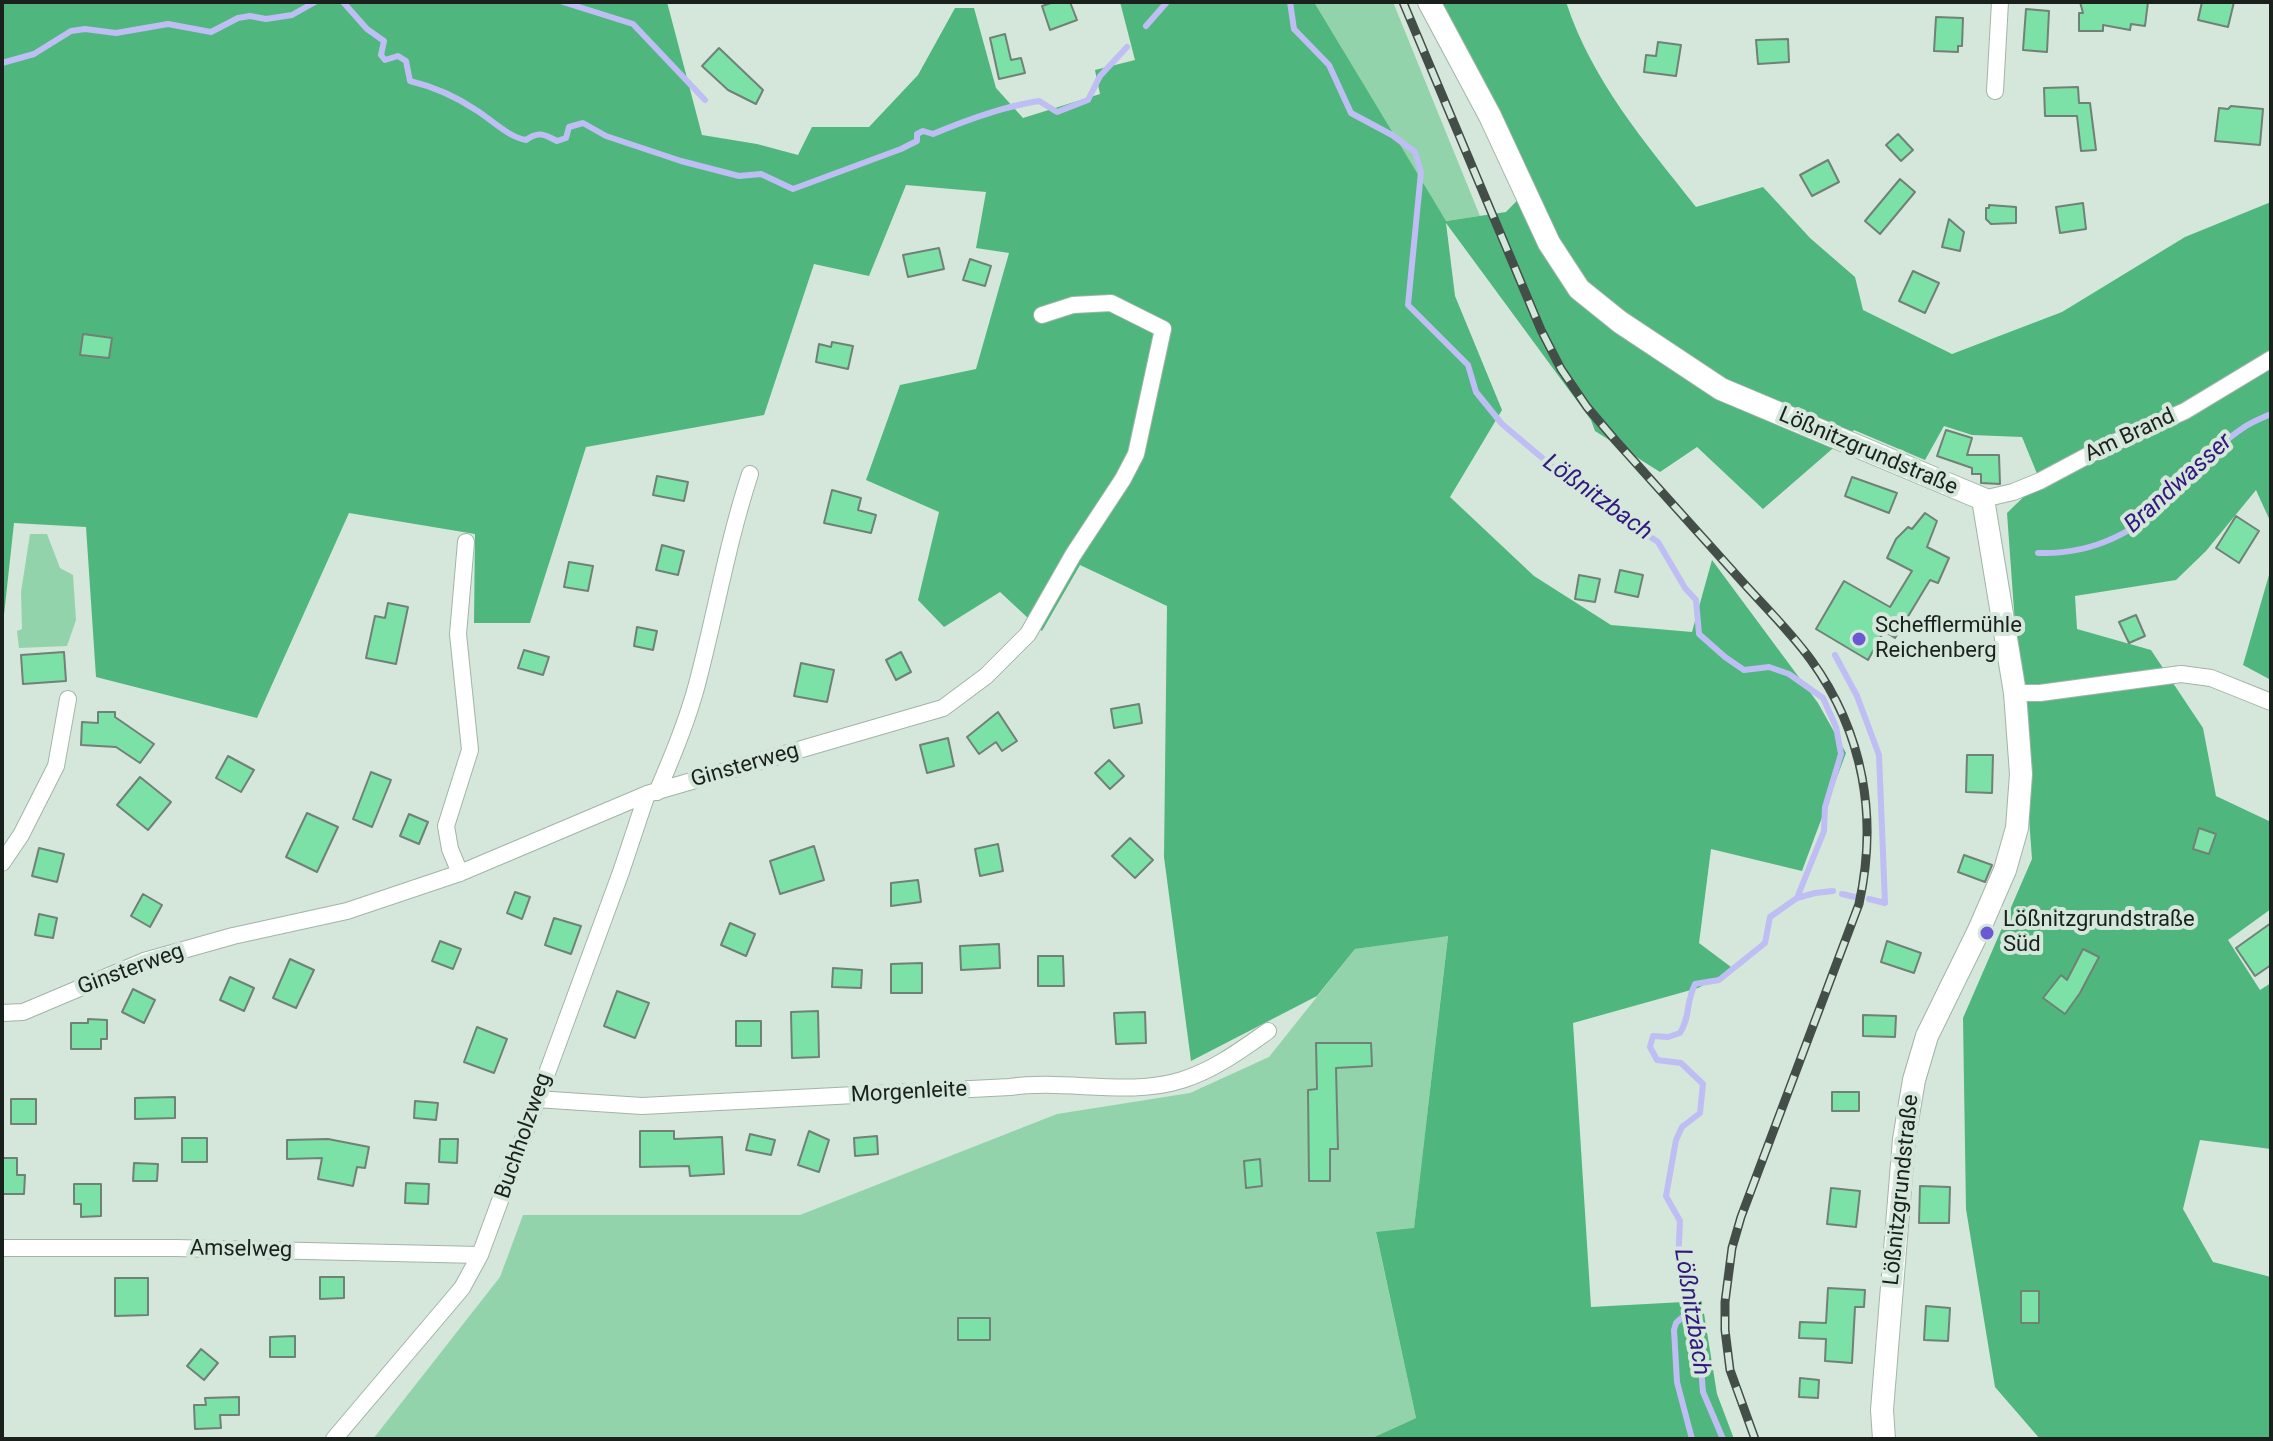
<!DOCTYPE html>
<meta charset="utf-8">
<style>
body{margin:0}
#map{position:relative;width:2273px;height:1441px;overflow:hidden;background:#d4e7da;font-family:Roboto,sans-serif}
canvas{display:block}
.frame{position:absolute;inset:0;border:4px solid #1a211d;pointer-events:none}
</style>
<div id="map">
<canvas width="2273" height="1441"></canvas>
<div class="frame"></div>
</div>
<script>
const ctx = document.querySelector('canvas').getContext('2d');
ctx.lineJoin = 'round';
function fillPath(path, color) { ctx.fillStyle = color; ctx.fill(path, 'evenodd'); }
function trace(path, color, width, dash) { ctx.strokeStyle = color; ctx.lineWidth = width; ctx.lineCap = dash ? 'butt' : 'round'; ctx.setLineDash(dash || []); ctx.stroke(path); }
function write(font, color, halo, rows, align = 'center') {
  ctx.font = font + ' Roboto,sans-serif'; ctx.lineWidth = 8; ctx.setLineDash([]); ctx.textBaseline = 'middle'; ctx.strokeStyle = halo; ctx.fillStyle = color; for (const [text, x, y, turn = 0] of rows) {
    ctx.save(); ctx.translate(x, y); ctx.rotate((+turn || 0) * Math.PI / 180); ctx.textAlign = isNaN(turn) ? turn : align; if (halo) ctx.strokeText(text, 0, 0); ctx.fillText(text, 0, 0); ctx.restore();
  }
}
const green = new Path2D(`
 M1314,2H1393L1480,216L1445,221Z
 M30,534H47L60,568L73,575L76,620L67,646L19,648L17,631L22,629L21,592Z
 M1448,935L1414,1229L1376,1233L1416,1418L1370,1439H373L500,1277L523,1215H800L1057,1114L1190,1093L1269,1057L1355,949Z`);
const forest = new Path2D(`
 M2,2H667L702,135L757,144L798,155L812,127H869L918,75L955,8H974L996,88L1023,118L1100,94L1095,70L1135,60L1120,2H1314L1446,221L1506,212L1534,183L1437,2H1566C1593,83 1645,142 1696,207L1763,187L1810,238L1855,277L1863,310L1952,354L2062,312L2185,237L2271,202V523L2256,490L2206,551L2176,580L2075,596L2077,629L2151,650L2203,728L2216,796L2271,822V909L2228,940L2260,990L2271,983V1149L2200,1140L2183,1209L2213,1262L2271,1277V1439H2040L1995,1387L1966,1209L1963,1018L2032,859L2007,513L2040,481L2022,437L1972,435L1944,426L1925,460L1854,430L1763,509L1697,447L1660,472L1595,431L1591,420L1446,223L1455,296L1502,410L1450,497L1534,576L1611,625L1692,632L1712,560L1818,703L1846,753L1802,871L1711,849L1699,943L1735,970L1698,988L1573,1023L1591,1307L1702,1301L1717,1394L1734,1439H1370L1416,1418L1376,1232L1414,1228L1448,936L1355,949L1317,996L1191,1061L1164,857L1167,606L1080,565L1042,631L1000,592L944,627L918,600L939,512L866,480L900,385L976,369L1009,253L976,248L986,192L906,185L869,276L814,264L764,415L586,447L530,623H474L475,534L349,513L257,718L96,677L86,527L14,523L2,633Z
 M2271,568V680L2243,665Z`);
const stream = new Path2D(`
 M343,2L367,29L384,41L381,55L385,60L398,56L406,61L410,81C435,87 455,96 476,110C492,120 508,137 526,140C538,131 544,134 557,141L566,138L569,127L583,123L606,136L681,161L739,176L761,174L793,189L901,149L917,141V134L923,131L933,134C964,121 1006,106 1039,101L1057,112L1088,100L1100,76L1127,47
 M563,2L633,24L705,100
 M1290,2L1294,29L1329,65L1351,113L1392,135L1415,152L1421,172L1408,305L1468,365L1476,392L1502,424L1585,494L1658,542L1685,588L1696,600L1699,634L1725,657L1744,670L1769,667L1789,674L1823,698L1836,727L1841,754L1825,807L1824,831L1797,898L1770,917L1765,943L1719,980L1695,984C1685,1005 1691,1015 1680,1033L1668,1037L1653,1036L1650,1047L1657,1060L1681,1063L1703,1084L1700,1113L1682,1127L1676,1140L1666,1196L1680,1221L1678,1262L1688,1312L1699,1344L1703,1392L1723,1439
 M1146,26L1167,2
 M2,63L34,54L71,31L85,29L116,33L168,24L211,32L238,18L250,16L266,19L292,15L315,2
 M2038,553C2093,555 2138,532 2176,492C2197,470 2217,445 2243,428C2251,422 2262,418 2271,414
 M1835,655L1857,696L1879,755L1885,903L1869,899
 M1842,894L1855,897
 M1797,898L1815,893L1833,891
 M1688,1312L1676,1323L1674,1330L1677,1382L1692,1439`);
const building = new Path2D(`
 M1054,2H1070L1077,20L1050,30L1042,6Z
 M2080,2H2148L2145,26L2131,24L2130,30L2103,25V31H2079V13H2083Z
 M2202,2H2234L2228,27L2198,20Z
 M2026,9L2049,11L2047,52L2023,50Z
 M1936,17L1963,18L1962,46H1958V52L1934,51Z
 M1005,34L1011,60L1021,58L1025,73L999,79L990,38Z
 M1788,39L1789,62L1758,64L1756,40Z
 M1658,42L1681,45L1676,76L1644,72L1646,55L1656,56Z
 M719,48L763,90L756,104L728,90L702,66Z
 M2078,87L2079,103H2090L2096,150L2081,151L2077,116H2045L2044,88Z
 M2231,106L2263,109L2260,145L2215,141L2219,108L2228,109Z
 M1898,134L1913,150L1901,161L1886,145Z
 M1828,160L1839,182L1812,196L1800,175Z
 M1900,179L1915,192L1880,234L1865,221Z
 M2083,203L2086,229L2060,233L2056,207Z
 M1989,205L2016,207V223L1991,224L1986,219V208H1989Z
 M1949,219L1964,232L1960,251L1942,247Z
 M939,248L944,269L908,277L903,255Z
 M970,259L991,266L985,286L963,280Z
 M1913,271L1939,283L1925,313L1899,301Z
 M83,334L112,338L109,358L80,355Z
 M832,342L853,346L848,369L816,362L819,344L831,347Z
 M1946,430L1972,438L1967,455H1999L2000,484L1981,483V474H1972V468L1937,456Z
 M657,476L688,482L684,501L653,495Z
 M1852,477L1897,493L1889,513L1845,496Z
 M832,490L861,498L858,510L876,515L871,533L824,523Z
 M1925,513L1937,521L1927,547L1949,558L1938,583L1930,580L1895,638L1884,631L1868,660L1816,629L1844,581L1890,607L1912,571L1887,558L1896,539L1908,527L1912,529Z
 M2236,516L2259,531L2239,563L2216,548Z
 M662,545L684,551L678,575L656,570Z
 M569,562L593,566L588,591L564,587Z
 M1620,570L1643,575L1638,597L1615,592Z
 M1579,575L1600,579L1595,602L1575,599Z
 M388,603L408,607L396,664L366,658L375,616L385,618Z
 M2136,615L2145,636L2129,643L2119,622Z
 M637,627L657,631L653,650L634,646Z
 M524,650L549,657L543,675L518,668Z
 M64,652L66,681L23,684L21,655Z
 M901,652L911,672L896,680L886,660Z
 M801,663L834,670L827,702L794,696Z
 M1139,704L1142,723L1114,728L1111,709Z
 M98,712H115V717L154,744L140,763L116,747L81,745L82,722L98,723Z
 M998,712L1017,741L1002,751L996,742L979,754L967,737Z
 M948,738L954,766L927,773L920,745Z
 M1967,755H1993L1992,793L1966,792Z
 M228,756L254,770L241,792L216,778Z
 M1109,760L1124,776L1110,789L1095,773Z
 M371,772L391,780L372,827L353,819Z
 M140,777L171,802L148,830L117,805Z
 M307,813L338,827L317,872L286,857Z
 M409,814L428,822L419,844L400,836Z
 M2199,828L2216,834L2209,854L2193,849Z
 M1130,838L1153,860L1135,878L1112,856Z
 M998,844L1003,871L980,876L975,849Z
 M814,846L824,880L780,894L770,861Z
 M39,848L64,854L57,882L32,876Z
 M1964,855L1992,865L1985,882L1958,872Z
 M918,880L921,902L891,906V883Z
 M515,892L530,897L522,919L507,913Z
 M143,894L162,905L150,927L131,916Z
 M39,914L57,918L53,938L35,935Z
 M554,918L581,926L571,954L545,945Z
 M730,923L755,934L746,956L721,945Z
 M2271,923V965L2255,976L2236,948Z
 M440,941L461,949L453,969L432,961Z
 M1887,941L1921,953L1914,973L1881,962Z
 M999,944L1000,968L961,970L960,946Z
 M2083,949L2099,957L2080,993L2065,1014L2043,998L2061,975L2067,980Z
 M1038,956H1063L1064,986H1038Z
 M290,959L314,970L296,1008L273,998Z
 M922,963V993H891V964Z
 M833,968L862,970L861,988L832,987Z
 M230,977L254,988L244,1011L220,1000Z
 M133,989L155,1000L144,1023L122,1012Z
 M617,991L649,1003L635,1038L604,1026Z
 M818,1011L819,1057L792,1058L791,1012Z
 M1145,1012L1146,1043L1116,1044L1114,1013Z
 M1863,1015L1896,1016L1895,1037L1863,1036Z
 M88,1019L107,1020V1039H101V1049H71V1023H88Z
 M736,1021H761V1046H736Z
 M477,1027L507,1039L494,1073L464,1062Z
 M1316,1043H1371L1372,1066L1336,1068L1338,1149H1330V1181H1309L1308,1090L1317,1089Z
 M1832,1092H1859V1111H1832Z
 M175,1097V1118L135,1119V1098Z
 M11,1099H36V1124H11Z
 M415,1101L438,1103L436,1120L414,1118Z
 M640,1131H674V1139L722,1137L724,1174L690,1176L689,1166L640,1167Z
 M809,1131L829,1140L819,1172L798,1165Z
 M750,1134L775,1140L771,1155L746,1150Z
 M877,1136L878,1154L855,1156L854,1138Z
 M182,1138H207V1162H182Z
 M328,1139L369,1147L365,1168L357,1167L353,1186L318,1179L322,1158L287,1159V1140Z
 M440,1139H458L457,1163L439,1162Z
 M2,1158H17V1175H25L24,1194H2Z
 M1260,1159L1262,1186L1246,1188L1244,1161Z
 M134,1163L158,1164L157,1181H133Z
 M406,1183L429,1184L428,1204L405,1203Z
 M74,1184H101V1216L81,1217V1204H74Z
 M1920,1186L1950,1187L1949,1223H1919Z
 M1831,1188L1860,1191L1856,1227L1827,1224Z
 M320,1277H344V1298L320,1299Z
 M115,1278H148V1315L115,1316Z
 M1828,1288L1865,1290L1864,1307H1855L1852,1363L1825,1361L1826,1339L1799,1338L1800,1322L1826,1323Z
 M2021,1291H2039V1323H2021Z
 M1926,1306L1950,1308L1948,1341L1924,1340Z
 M958,1318H990V1340H958Z
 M295,1336V1357H270V1337Z
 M201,1349L218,1363L204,1380L187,1366Z
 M1800,1378L1819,1380L1818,1398L1799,1397Z
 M239,1397V1415H220L221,1428L195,1429L194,1405H206L205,1398Z`);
const street = new Path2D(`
 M1995,91L2000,2
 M1983,499L2013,492L2040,481L2100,449L2185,411L2271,359
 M2015,693H2040L2181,674L2211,678L2271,702
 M657,792C672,758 686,724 696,688C715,617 727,544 750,474
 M2,863L21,835L56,766L68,699
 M460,873L450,849L446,826L470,750L458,634L466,542
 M2,1013L23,1012L144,961L233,936L347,911L460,873L647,794L943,708L986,676L1028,634L1073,555L1123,479L1136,454L1163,329L1111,303L1073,305L1042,315
 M536,1099L642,1106L1010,1087C1066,1079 1129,1097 1182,1080C1214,1070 1241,1050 1268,1031
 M2,1248H175L480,1255
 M334,1439L462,1288L480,1255L621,872L647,794`);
const secondary = new Path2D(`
 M1429,2L1490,116L1549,243L1579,289L1620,322L1721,389L1983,499L2015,693L2021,774L2017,828L2005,870L1979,930L1927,1036L1914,1080L1904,1139L1882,1410L1884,1439`);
const rail = new Path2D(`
 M1403,2L1541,330L1561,369L1587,407L1616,441C1657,487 1698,532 1739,578C1763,605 1790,631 1811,660C1864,733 1878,818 1859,904L1741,1217L1732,1248L1725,1302V1330L1730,1370L1755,1439`);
const markers = [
 [1859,639,8,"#6a59d2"],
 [1987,933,8,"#6a59d2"]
];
const streetNames = [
 ["Am Brand",2130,436,-25],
 ["Lößnitzgrundstraße",1868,452,23],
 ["Ginsterweg",745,766,-16],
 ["Ginsterweg",131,970,-20],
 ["Morgenleite",909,1093,-3],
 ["Buchholzweg",524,1136,-71],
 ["Lößnitzgrundstraße",1902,1190,-84],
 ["Amselweg",241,1250,1]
];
const poiNames = [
 ["Schefflermühle",1875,626],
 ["Reichenberg",1875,651],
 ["Lößnitzgrundstraße",2003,920],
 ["Süd",2003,945]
];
const waterNames = [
 ["Brandwasser",2179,484,-42],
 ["Lößnitzbach",1597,498,36],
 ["Lößnitzbach",1691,1312,81]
];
fillPath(green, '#93d3ab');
fillPath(forest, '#4fb67d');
trace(stream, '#bebdf4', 6);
fillPath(building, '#7ce1a6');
trace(building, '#708176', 2);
trace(street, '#a2b4a8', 18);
trace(secondary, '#a2b4a8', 24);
trace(street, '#fff', 16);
trace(secondary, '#fff', 22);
trace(rail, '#444e48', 9);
trace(rail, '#d4e7da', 6, [18]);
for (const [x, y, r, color] of markers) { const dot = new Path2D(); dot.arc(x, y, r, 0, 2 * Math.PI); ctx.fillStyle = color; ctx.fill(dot); trace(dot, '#d4e7da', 3); }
write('22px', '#1a211d', '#d4e7da', streetNames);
write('22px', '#1a211d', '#d4e7da', poiNames, 'left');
write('italic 24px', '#32187e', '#d4e7da', waterNames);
</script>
